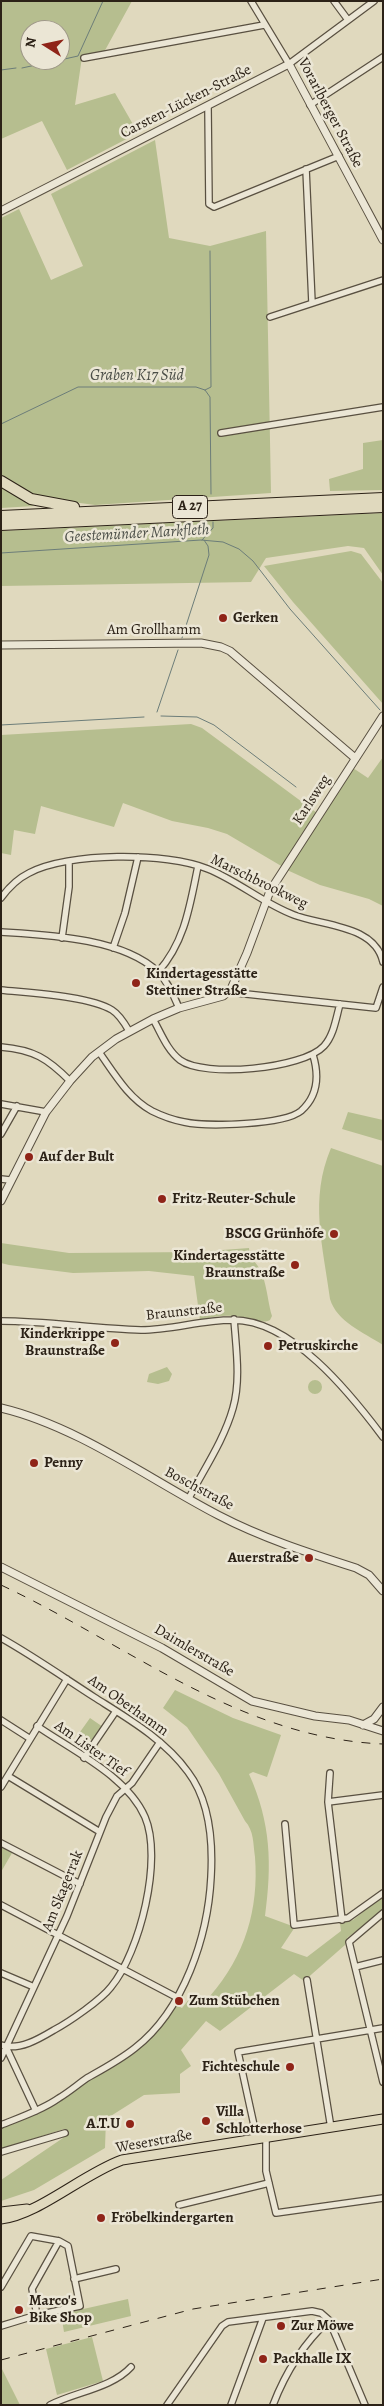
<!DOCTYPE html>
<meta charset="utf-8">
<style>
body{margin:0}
#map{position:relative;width:384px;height:2406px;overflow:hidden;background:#e0d9be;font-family:Alegreya,serif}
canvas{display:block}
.frame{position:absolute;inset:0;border:2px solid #2c2217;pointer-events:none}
.north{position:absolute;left:20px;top:20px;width:50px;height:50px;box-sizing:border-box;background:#ebe6d5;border:1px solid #9f9889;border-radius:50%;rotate:280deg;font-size:14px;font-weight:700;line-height:20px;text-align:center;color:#2c2217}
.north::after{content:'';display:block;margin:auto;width:18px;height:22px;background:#8f2418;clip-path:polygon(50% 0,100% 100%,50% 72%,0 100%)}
</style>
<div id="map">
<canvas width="384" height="2406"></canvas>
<div class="frame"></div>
<div class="north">N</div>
</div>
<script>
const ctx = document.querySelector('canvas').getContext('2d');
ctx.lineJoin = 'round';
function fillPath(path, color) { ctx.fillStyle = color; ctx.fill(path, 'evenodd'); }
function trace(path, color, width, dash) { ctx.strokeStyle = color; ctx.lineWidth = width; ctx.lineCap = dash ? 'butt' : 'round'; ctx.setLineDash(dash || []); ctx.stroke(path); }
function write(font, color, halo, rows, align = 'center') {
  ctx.font = font + ' Alegreya,serif'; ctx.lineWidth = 5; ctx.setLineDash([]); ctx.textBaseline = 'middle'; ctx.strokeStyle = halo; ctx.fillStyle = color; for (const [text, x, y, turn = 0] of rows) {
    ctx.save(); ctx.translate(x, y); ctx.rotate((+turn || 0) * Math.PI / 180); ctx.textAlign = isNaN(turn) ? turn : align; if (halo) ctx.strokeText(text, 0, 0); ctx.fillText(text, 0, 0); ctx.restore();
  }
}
const green = new Path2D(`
 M1,1H132L103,54L82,57L75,105L115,93L138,133L67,170L42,121L1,139ZM30,30H60V60H30Z
 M155,140L169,238L210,246L266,231L271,493L95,505L43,498L17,487L1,475V218L19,209L51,280L83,266L51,194Z
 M383,440V490L330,491L329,479L363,469V443Z
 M1,487L34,506L1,508Z
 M383,513V575L364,548L348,546L266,558L251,582L1,586V531Z
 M351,551L361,554L383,583V704L293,602L264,566Z
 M191,724L202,728L317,813L283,867L227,834L208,828L172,821L123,803L114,827L41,806L35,834L14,830L11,855L1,853V735Z
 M383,757V906L369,899L320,885L287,870L353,768L368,778Z
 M348,1112L383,1120V1141L342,1129Z
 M331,1148L383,1166V1345C363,1332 337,1322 330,1299C323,1245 309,1200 331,1148Z
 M1,1243L69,1253L196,1252L249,1248L250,1258C267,1270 266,1296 272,1316L270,1320C261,1325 243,1316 232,1316C221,1315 211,1317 200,1320L194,1276L149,1271L73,1273L9,1265L1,1263Z
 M167,1367L172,1374L169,1381L158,1384L147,1382L149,1374Z
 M308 1387a7 7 0 1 1 14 0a7 7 0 1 1-14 0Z
 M175,1690L233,1718L281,1735L267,1777L253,1772L249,1774C271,1823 272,1864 265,1916L295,1927L281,1948L307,1957L341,1931L340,1923L353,1920L383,1896V1911L347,1938L345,1945L304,1981L294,1974L220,2031L206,2021L181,2050L191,2066L180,2074V2093L144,2095L106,2119L105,2148L34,2190L1,2201V2180L63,2138L64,2129L1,2149V2127L61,2100L79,2086L137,2049L174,2004L182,2008L190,1998L210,1996C245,1956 259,1909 255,1857C253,1843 254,1831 245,1821L219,1774L187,1727L163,1708Z
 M90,1718L103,1727L93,1741L80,1732Z
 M1,1847L12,1853L1,1872Z
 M128,2299L131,2316L64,2332L61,2314Z
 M92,2337L103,2381L57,2395L46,2349Z
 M1,2367L20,2405H1Z`);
const stream = new Path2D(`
 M60,60L78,56L103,1
 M22,68L59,60
 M1,70L16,68
 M205,390L211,387L210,251
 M1,424L78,387H196L205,390L210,397L211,494
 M202,540L213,528V522
 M1,553L201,540L223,542L239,549L253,561L290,609L380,710
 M182,638L209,555L208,546L204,540
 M157,712L178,650
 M161,716L197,717L214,725L296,787
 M1,725L144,717`);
const minor = new Path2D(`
 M251,1L289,64L374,1
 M334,1L348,20
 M84,58L264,25
 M310,105L383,57
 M208,108L209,204L214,207L339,156
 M306,169L312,303
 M270,317L383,280
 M221,433L383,407
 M1,898C9,887 17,879 29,873C68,852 166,852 208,869C238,881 264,904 294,915C323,926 375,925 383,962
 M1,932C47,935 123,938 158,972C168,982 174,996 179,1008
 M62,938L69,887V861
 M113,948L125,913L138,857
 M158,972C185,942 190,905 198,866
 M231,989L237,993L376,1008L383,987
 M1,990C29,993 90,996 112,1010C120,1015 125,1024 129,1031
 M153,1019C161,1033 167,1050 180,1060C204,1078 303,1069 324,1046C334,1035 336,1018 340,1004
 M1,1047C34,1050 47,1058 70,1081
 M99,1052C114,1073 128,1098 152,1111C162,1116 173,1120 184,1122C206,1127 284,1125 301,1111C318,1096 319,1075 313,1055
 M1,1104L46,1112
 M1,1134L17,1106
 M1,1179L10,1180
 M1,1321C48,1321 95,1329 141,1330C172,1330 201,1320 232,1320C291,1319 350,1393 383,1437
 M189,1498C204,1469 224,1440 233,1408C241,1380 236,1348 234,1319
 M1,1638C33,1656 63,1677 94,1697C127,1718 164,1739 188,1772C210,1801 213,1842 211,1877C208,1936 184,2010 135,2048C120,2060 103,2069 87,2078C77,2085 69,2092 59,2098C42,2110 21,2117 1,2125
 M1,1720L29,1738
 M84,1758L116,1711
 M330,1773L328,1802L342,1920
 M8,1776L100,1832
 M1,1787L67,1679
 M328,1802L383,1795
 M285,1824L294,1925L348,1918L383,1893
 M1,1843L80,1884
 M1,1905L176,1997
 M383,1913L349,1942L383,2082
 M355,1967L383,1960
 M1,1973L34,1987
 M307,1980L331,2128
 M1,2045C19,2051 39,2039 54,2030C69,2022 101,2000 111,1987C140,1952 163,1859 145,1817C127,1776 73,1751 37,1726
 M6,2047L36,2111
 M1,2058L67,1916L106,1817L117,1796L132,1783L160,1742
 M266,2138V2171L276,2213L383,2198
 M257,2139L238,2052L383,2028
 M1,2152L65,2133
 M179,2205L269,2183
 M74,2279L116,2269
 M1,2287L31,2236L59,2241L68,2246L80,2306L37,2315L1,2326
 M37,2315L32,2289L59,2241
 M50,2405C75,2392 112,2388 131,2367
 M167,2405L222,2326L228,2322L312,2311L321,2313L329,2320L365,2405
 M231,2405L263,2318
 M273,2405C286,2371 303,2344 329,2320`);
const tertiary = new Path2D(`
 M1,211L289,64L383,240
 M1,645L201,643L221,647L230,651L355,758
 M1,1201L46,1112L70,1081L92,1057L116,1039L153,1019L179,1008L223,996L231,989L247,953L270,891L383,716
 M1,1408C77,1426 149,1479 218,1515C262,1538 309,1553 356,1568L369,1575L383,1591
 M1,1567L162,1648L252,1701L315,1716L349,1720L383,1731
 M363,1725L374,1719L383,1707`);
const primary = new Path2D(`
 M1,2212L27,2209
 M1,2219C38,2215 83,2174 122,2160L383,2119`);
const motorway = new Path2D(`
 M1,481L31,499L74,507
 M1,516L383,498
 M1,525L383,507`);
const rail = new Path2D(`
 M1,1585C127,1644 239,1738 383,1744
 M1,2360L193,2309L383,2279`);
const markers = [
 [223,618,5,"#8f2418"],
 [136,983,5,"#8f2418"],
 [29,1157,5,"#8f2418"],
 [162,1199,5,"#8f2418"],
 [334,1234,5,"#8f2418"],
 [295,1265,5,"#8f2418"],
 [115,1343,5,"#8f2418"],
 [268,1346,5,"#8f2418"],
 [34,1463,5,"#8f2418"],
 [309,1558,5,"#8f2418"],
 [179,2001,5,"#8f2418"],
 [290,2067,5,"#8f2418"],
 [206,2121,5,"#8f2418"],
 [130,2124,5,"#8f2418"],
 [101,2218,5,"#8f2418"],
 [19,2310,5,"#8f2418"],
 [281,2326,5,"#8f2418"],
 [263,2359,5,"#8f2418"]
];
const shields = [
 [190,507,35]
];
const shieldNames = [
 ["A 27",190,507]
];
const streetNames = [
 ["Carsten-Lücken-Straße",186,102,-27],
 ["Vorarlberger Straße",330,113,62],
 ["Am Grollhamm",154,630],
 ["Karlsweg",312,800,-57],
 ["Marschbrookweg",259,882,26],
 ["Braunstraße",184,1312,-6],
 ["Boschstraße",199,1489,28],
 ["Daimlerstraße",194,1651,30],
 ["Am Oberhamm",128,1706,35],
 ["Am Lister Tief",91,1749,35],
 ["Am Skagerrak",63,1891,-68],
 ["Weserstraße",154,2142,-10]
];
const poiNames = [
 ["Gerken",233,618],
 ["Kindertagesstätte",146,974],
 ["Stettiner Straße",146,991],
 ["Auf der Bult",39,1157],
 ["Fritz-Reuter-Schule",172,1199],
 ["BSCG Grünhöfe",324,1234,"right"],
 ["Kindertagesstätte",285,1256,"right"],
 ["Braunstraße",285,1273,"right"],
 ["Kinderkrippe",105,1334,"right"],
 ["Braunstraße",105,1351,"right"],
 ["Petruskirche",278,1346],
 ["Penny",44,1463],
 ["Auerstraße",299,1558,"right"],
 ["Zum Stübchen",189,2001],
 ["Fichteschule",280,2067,"right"],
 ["Villa",216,2112],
 ["Schlotterhose",216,2129],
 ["A.T.U",120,2124,"right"],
 ["Fröbelkindergarten",111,2218],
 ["Marco's",29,2301],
 ["Bike Shop",29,2318],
 ["Zur Möwe",291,2326],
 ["Packhalle IX",273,2359]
];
const waterNames = [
 ["Graben K17 Süd",137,376],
 ["Geestemünder Markfleth",137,534,-3]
];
fillPath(green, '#b6be8f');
trace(stream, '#6c7d79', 1);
trace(minor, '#595041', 8);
trace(tertiary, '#595041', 9);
trace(primary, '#2c2217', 11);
trace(motorway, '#2c2217', 12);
trace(minor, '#ebe6d5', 5.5);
trace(tertiary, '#ebe6d5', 7);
trace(primary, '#e0d9be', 9);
trace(motorway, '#e0d9be', 10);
trace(rail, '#2c2217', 1, [9, 9]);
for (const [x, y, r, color] of markers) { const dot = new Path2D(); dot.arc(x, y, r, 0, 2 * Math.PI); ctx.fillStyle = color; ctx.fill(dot); trace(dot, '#ebe6d5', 2); }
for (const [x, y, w] of shields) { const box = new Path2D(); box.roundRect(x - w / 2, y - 11.5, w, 23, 4); ctx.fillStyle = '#ebe6d5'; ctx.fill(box); trace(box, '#2c2217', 1); }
write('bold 14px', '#2c2217', null, shieldNames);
write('15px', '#2c2217', '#ebe6d5', streetNames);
write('bold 15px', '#2c2217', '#ebe6d5', poiNames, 'left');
write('italic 16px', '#4c4f48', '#ebe6d5', waterNames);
</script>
